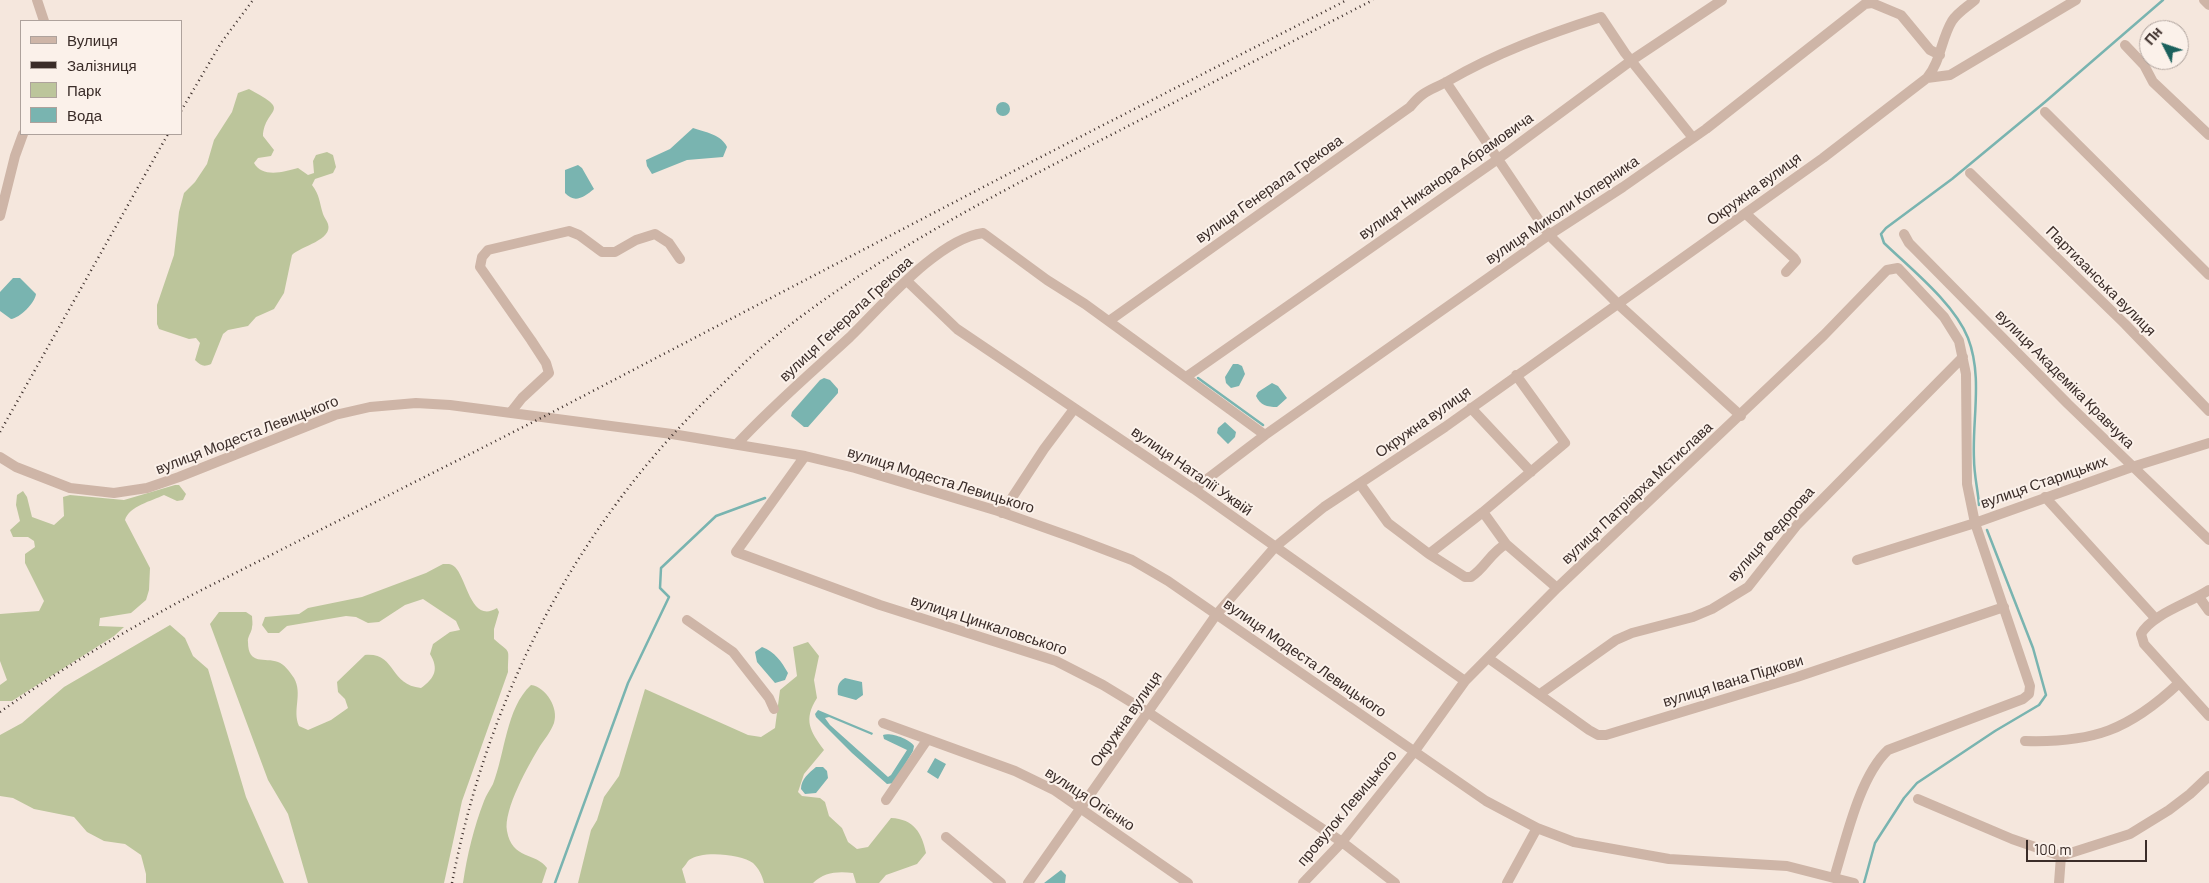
<!DOCTYPE html>
<meta charset="utf-8">
<style>
body{margin:0}
#map{position:relative;width:2209px;height:883px;overflow:hidden;background:#f5e7dd;font-family:Barlow,sans-serif}
canvas{display:block}
.legend{position:absolute;left:20px;top:20px;width:162px;height:115px;box-sizing:border-box;background:#fbf1ea;border:1px solid #aea29c;margin:0;padding:6px 9px;list-style:none;font-size:15px;color:#3a2c28}
.legend li{display:flex;align-items:center;gap:10px;height:25px}
.legend b{width:25px;border:1px solid #aea29c}
.north{position:absolute;left:2139px;top:20px;width:50px;height:50px;box-sizing:border-box;background:#fbf1ea;border:1px solid #aea29c;border-radius:50%;rotate:311deg;font-size:14px;font-weight:700;line-height:20px;text-align:center;color:#3a2c28}
.north::after{content:'';display:block;margin:auto;width:18px;height:22px;background:#1a605c;clip-path:polygon(50% 0,100% 100%,50% 72%,0 100%)}
.scale{position:absolute;left:2026px;top:840px;width:121px;height:22px;box-sizing:border-box;border:2px solid #3a2c28;border-top:0;padding-left:6px;font-size:15px;line-height:18px;white-space:nowrap;color:#3a2c28;-webkit-text-stroke:4px #fbf1ea;paint-order:stroke}
</style>
<div id="map">
<canvas width="2209" height="883"></canvas>
<ul class="legend">
<li><b style="height:6px;background:#ceb5a7"></b>Вулиця</li>
<li><b style="height:6px;background:#3a2c28"></b>Залізниця</li>
<li><b style="height:14px;background:#bcc59b"></b>Парк</li>
<li><b style="height:14px;background:#79b4b0"></b>Вода</li>
</ul>
<div class="north">Пн</div>
<div class="scale">100 m</div>
</div>
<script>
const ctx = document.querySelector('canvas').getContext('2d');
ctx.lineJoin = 'round';
function fillPath(path, color) { ctx.fillStyle = color; ctx.fill(path, 'evenodd'); }
function trace(path, color, width, dash) { ctx.strokeStyle = color; ctx.lineWidth = width; ctx.lineCap = dash ? 'butt' : 'round'; ctx.setLineDash(dash || []); ctx.stroke(path); }
function write(font, color, halo, rows, align = 'center') {
  ctx.font = font + ' Barlow,sans-serif'; ctx.lineWidth = 4; ctx.setLineDash([]); ctx.textBaseline = 'middle'; ctx.strokeStyle = halo; ctx.fillStyle = color; for (const [text, x, y, turn = 0] of rows) {
    ctx.save(); ctx.translate(x, y); ctx.rotate((+turn || 0) * Math.PI / 180); ctx.textAlign = isNaN(turn) ? turn : align; if (halo) ctx.strokeText(text, 0, 0); ctx.fillText(text, 0, 0); ctx.restore();
  }
}
const green = new Path2D(`
 M249,89C294,113 265,106 263,136L274,150L271,156L258,158L254,163C262,178 284,172 298,168L308,175L314,173L313,161L316,155L327,152L333,155L336,167L333,173L315,179L312,185C320,196 319,201 323,214C324,217 327,221 328,224C333,240 301,246 292,255L284,293L274,309L256,317L248,326L228,330L223,334L211,364C204,367 201,366 195,360L200,343L196,338L189,339L159,329L157,324V305L174,255L179,212L184,193L195,182L207,164L214,140L232,112L238,93Z
 M175,485H179L186,494L183,500L177,501L164,495C152,501 129,506 125,520L150,568L149,590L146,600L131,613L100,618L99,626L124,627L114,636L12,701H0V685L7,680L0,661V614L39,611L44,601L25,563V554L35,547L34,541L28,537H13L10,530L20,521L16,505L17,495L23,491L27,497L32,517L54,525L64,516L63,497L70,495L124,500Z
 M443,564C447,564 451,563 455,567C467,579 471,624 497,608L499,612L494,629V639C512,655 508,646 508,672L462,801L444,883H308L288,814L268,780L210,624L219,612H246L252,616C252,619 253,624 252,627C252,632 247,637 248,642C248,666 265,657 278,662C284,664 290,672 294,678C303,694 292,710 299,726L308,730L331,720L348,708L345,699L338,692L337,682L365,655C396,652 389,685 421,688C435,678 439,669 430,654L433,644L450,632L460,630L456,621L423,599L405,605L379,622L368,623L356,617L346,616L287,626L279,633H268L262,625L265,617L299,614L308,608L362,597L426,573Z
 M170,625L185,638L193,656L208,669L246,797L284,883H146V874L141,855L125,844L104,841L87,832L74,817L34,809L13,798L0,796V735L22,723L64,687Z
 M808,642L819,656L814,680L817,698C803,720 810,731 824,750L804,774L798,792L802,796L820,798L825,802L829,816L842,828L848,842L857,849L868,847L891,818C914,819 922,833 926,853L917,864L886,875L879,883H856L853,873C838,871 824,872 813,883H764C762,875 759,869 753,863C742,854 701,850 689,860C687,862 685,866 682,869L686,883H578L591,830L597,820L604,797L619,776L645,689L748,735L761,737L775,728L780,690L797,676L793,647Z
 M531,685C546,687 559,708 554,723C551,731 545,739 540,746C529,764 503,810 507,831C512,860 536,852 547,868L542,883H463C467,855 474,827 484,801C486,795 490,790 493,784C505,754 506,708 531,685Z`);
const water = new Path2D(`
 M996 109a7 7 0 1 1 14 0a7 7 0 1 1-14 0Z
 M693,128C705,132 722,135 727,147L723,157L687,160L652,174L647,166L646,160L670,149Z
 M578,165L582,168L594,189C584,197 575,204 565,193V170Z
 M13,278H20L36,294C35,303 20,318 11,319L0,311V292Z
 M1233,364H1238L1242,366L1245,374L1239,386L1231,388L1226,383L1225,377Z
 M824,378L830,380L838,389V393L808,427H804L791,416L792,412L820,380Z
 M1272,383L1278,386L1287,398L1277,407C1267,407 1260,405 1256,396L1258,392Z
 M1225,422L1236,432L1235,437L1228,444L1217,433L1218,428Z
 M762,647C775,652 781,661 788,673L785,680L775,683L757,662L755,652Z
 M845,678L862,682L863,695L856,700L838,695C837,687 838,682 845,678Z
 M818,710L873,733L872,735L829,717L825,718L830,725L888,777L891,775L907,750L884,739L883,735C890,732 910,739 914,746L913,751L894,783L887,784L852,753L816,717L815,714Z
 M935,758L946,764L938,779L927,772Z
 M816,767H823L827,771L828,778L816,793L805,794L801,789C801,779 809,773 816,767Z
 M1061,870L1066,875L1065,883H1044Z`);
const stream = new Path2D(`
 M1198,378L1263,425
 M1979,505C1978,490 1974,475 1974,459C1972,419 1983,377 1968,338C1954,303 1911,269 1884,243L1881,234L1886,228L1952,179L2045,102L2163,0
 M555,883L628,683L669,597L660,588L661,568L716,516L765,498
 M1864,883L1875,843L1904,798L1917,783L1995,731L2039,705L2046,695L2033,648L1987,530`);
const minor = new Path2D(`
 M37,0L44,21
 M2204,0L2209,5
 M2125,45L2144,65L2153,82L2209,135
 M1927,78L1950,75L2076,0
 M1446,82L1549,235L1619,305L1741,416
 M2045,112L2209,275
 M1970,173L2125,324L2209,411
 M1746,214L1794,258L1796,261L1786,272
 M0,216L15,156L23,134
 M1904,234L1909,243L2068,404L2209,540
 M907,281L957,329L1194,489L1465,681
 M1109,321L1410,107C1424,90 1430,91 1448,81C1496,53 1548,34 1601,17L1625,53L1693,138
 M1186,377L1498,159L1632,60L1722,0
 M1471,408L1531,472
 M511,412L522,398L549,373L546,363L531,340L480,267L482,257L488,250L569,231L579,235L602,252H615L636,240L655,234L669,243L680,259
 M737,444C772,406 812,372 850,337C882,306 938,239 983,233L1047,280L1085,304L1265,435
 M805,456L736,552L880,605L1056,661L1103,685L1149,713L1342,842L1395,883
 M0,457L16,467L70,488L114,493L147,488L179,477L335,415L370,407L416,403L450,405L672,434L805,456L855,468L998,511L1077,539L1132,560L1168,581L1486,801L1537,828L1574,842L1669,859L1787,866L1854,883
 M1360,484L1388,523L1429,554L1483,512L1506,544L1557,588
 M1194,489L1265,435L1549,235L1623,187L1706,129L1865,4L1872,3L1901,15L1930,50L1940,55
 M2045,497L2156,619
 M1483,512L1565,443L1516,375
 M1002,513L1044,449L1074,409
 M1429,554L1465,577H1471C1485,568 1491,552 1506,544
 M1857,560L1975,523L2132,467L2209,443
 M2209,590C2190,603 2152,614 2141,634L2144,644L2209,716
 M2199,597L2209,611
 M687,620L733,652L769,698L774,709
 M1488,658L1589,730L1598,735H1606L1797,677L2004,607
 M1540,694L1616,640L1632,633L1693,617L1712,609L1748,587L1797,525L1963,357
 M883,723L1015,771L1054,790L1188,883
 M2025,741C2093,743 2129,730 2179,683
 M1918,799L2012,839L2061,856L2130,834L2169,810L2190,794L2209,776
 M886,800L927,740
 M946,837L1001,883
 M1028,883L1216,615L1275,547L1324,507L1445,427L1823,158L1927,78C1941,61 1941,39 1952,21C1958,12 1967,7 1975,0
 M1303,883L1342,842L1414,752L1465,681L1557,588L1824,335L1887,270L1898,268L1944,317L1959,341L1966,374L1967,484L1975,523L2030,686L2029,694L2023,699L1888,750C1859,777 1846,840 1834,878
 M1507,883L1537,828
 M2059,883L2061,856`);
const rail = new Path2D(`
 M181,111L221,43L253,0
 M0,432L168,134
 M0,712C59,670 122,633 186,598L545,416L1035,160L1347,0
 M452,883C487,699 574,530 708,398C727,380 746,360 767,343C869,260 988,198 1105,138C1194,92 1284,46 1373,0`);
const streetNames = [
 ["вулиця Никанора Абрамовича",1446,176,-35],
 ["вулиця Генерала Грекова",1269,189,-35],
 ["Окружна вулиця",1754,189,-36],
 ["вулиця Миколи Коперника",1562,210,-34],
 ["Партизанська вулиця",2101,281,45],
 ["вулиця Генерала Грекова",846,319,-43],
 ["вулиця Академіка Кравчука",2065,379,45],
 ["Окружна вулиця",1423,422,-35],
 ["вулиця Модеста Левицького",247,435,-21],
 ["вулиця Наталії Ужвій",1192,471,35],
 ["вулиця Модеста Левицького",941,480,17],
 ["вулиця Старицьких",2044,482,-19],
 ["вулиця Патріарха Мстислава",1637,493,-43],
 ["вулиця Федорова",1771,534,-48],
 ["вулиця Цинкаловського",989,625,18],
 ["вулиця Модеста Левицького",1305,658,35],
 ["вулиця Івана Підкови",1733,681,-17],
 ["Окружна вулиця",1126,719,-55],
 ["вулиця Огієнко",1090,799,33],
 ["провулок Левицького",1347,808,-50]
];
fillPath(green, '#bcc59b');
fillPath(water, '#79b4b0');
trace(stream, '#79b4b0', 2.5);
trace(minor, '#ceb5a7', 10);
trace(rail, '#3a2c28', 2.5, [1, 4]);
write('15px', '#3a2c28', '#fbf1ea', streetNames);
</script>
